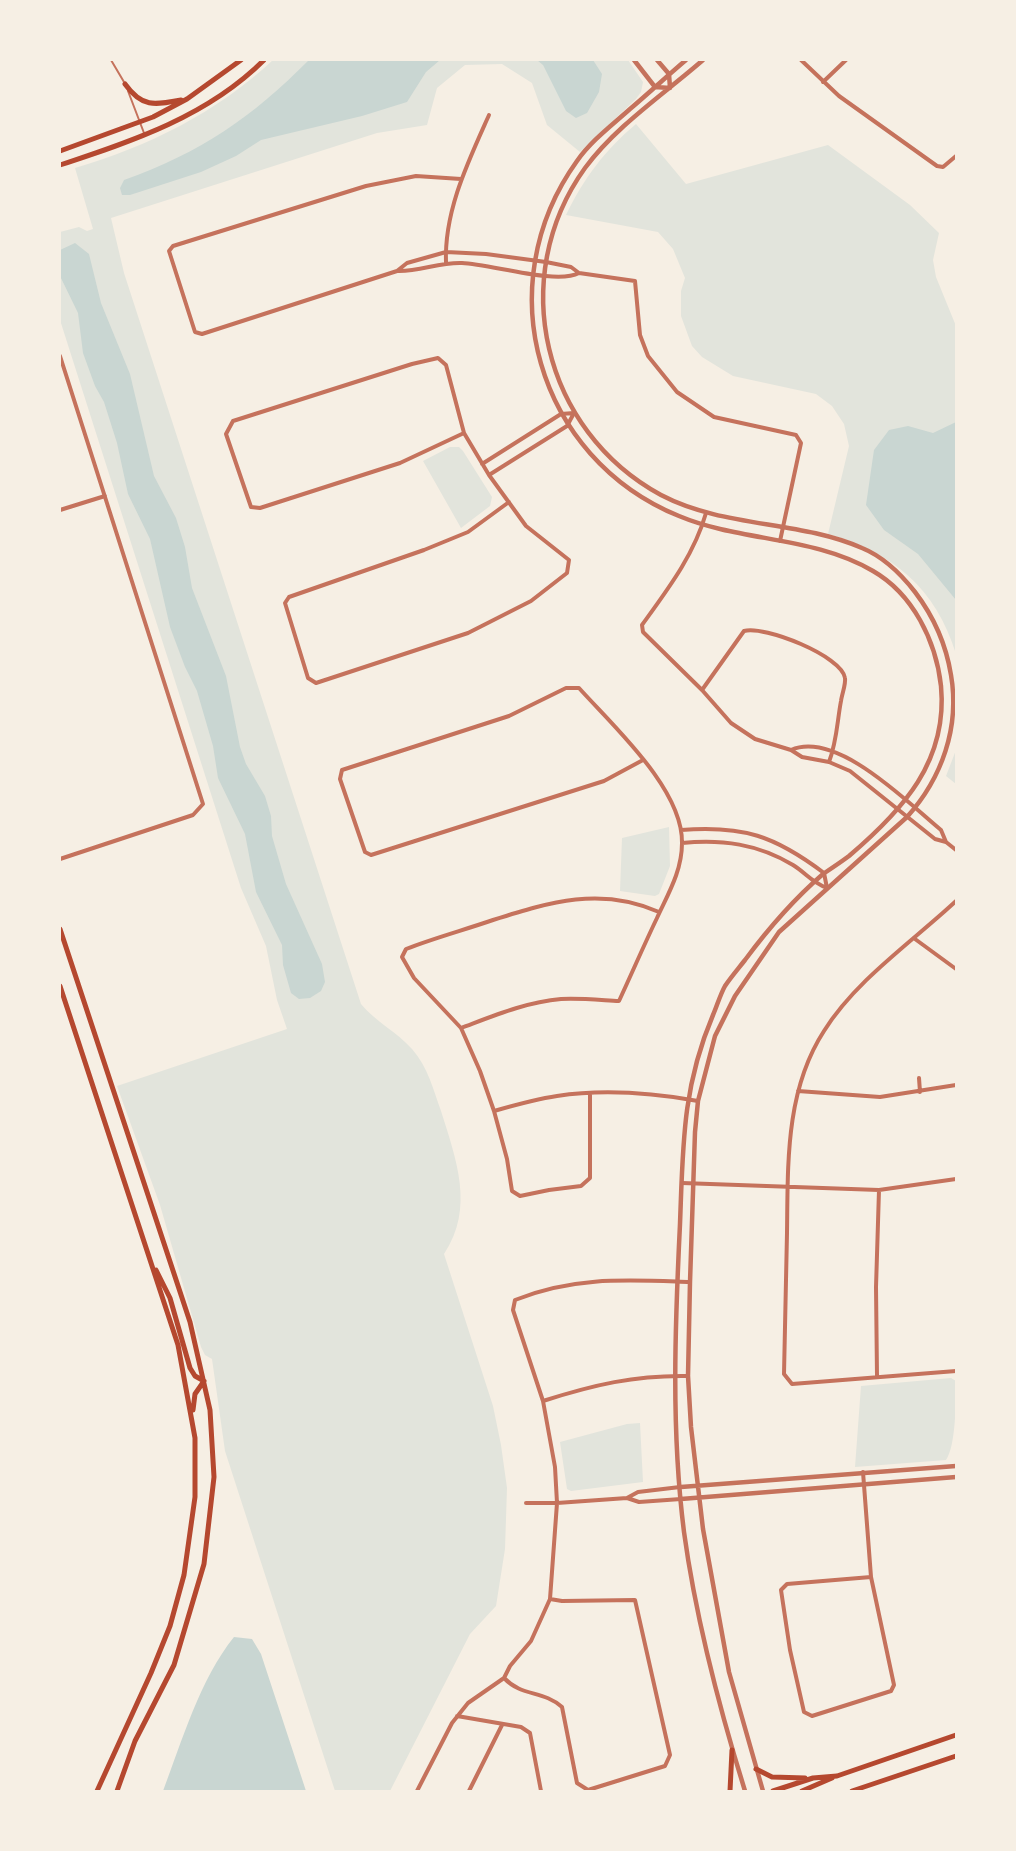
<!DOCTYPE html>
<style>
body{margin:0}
#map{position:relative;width:1016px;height:1851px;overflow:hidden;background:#f6efe4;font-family:Cabin,sans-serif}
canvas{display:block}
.frame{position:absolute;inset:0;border:61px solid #f6efe4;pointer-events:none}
</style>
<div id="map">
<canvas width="1016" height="1851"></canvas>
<div class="frame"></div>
</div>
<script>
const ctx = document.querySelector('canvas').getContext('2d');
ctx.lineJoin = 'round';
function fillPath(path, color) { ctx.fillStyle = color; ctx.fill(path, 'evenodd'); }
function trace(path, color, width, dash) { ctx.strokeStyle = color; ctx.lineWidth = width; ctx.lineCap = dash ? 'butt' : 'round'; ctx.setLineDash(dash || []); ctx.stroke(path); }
const green = new Path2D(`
 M273,60H628L643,82L641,92L636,99L580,152L547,125L532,83L502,64L465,65L437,88L427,125L377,133L111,218L124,273L361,1004C376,1022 397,1032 412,1049C428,1067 433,1089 441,1111C456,1159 475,1208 444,1254L493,1406L501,1445L507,1488L505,1549L496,1606L470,1634L390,1791H335L225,1451L212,1359L205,1355L201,1347L160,1205L117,1086L287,1029L277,1000L266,946L241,888L60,320V232L79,227L87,231L93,229L75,168C149,146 216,113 273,60Z
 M636,124L686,184L828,145L910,205L939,233L933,260L936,277L956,326V654C936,588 892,552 828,534L849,446L844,424L832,406L816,394L733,376L702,357L692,346L681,316V291L685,278L673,249L658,232L566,215C584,178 605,150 636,124Z
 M450,447H459L463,451L492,497L490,506L461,528L423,461Z
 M956,750V784L946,776Z
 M669,827L670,866L659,894L655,896L620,891L622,838Z
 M951,1378L956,1381C956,1400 956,1446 946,1460L855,1467L861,1386Z
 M640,1423L643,1482L571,1491L567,1489L560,1442L627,1424Z`);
const water = new Path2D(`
 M309,60H440L426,72L407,102L362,116L261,140L236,156L201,172L130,195H122L120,188L124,180C202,152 251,118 309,60Z
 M537,60H593L602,74L599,92L587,113L576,118L566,111L543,65Z
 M75,243L89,254L101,303L130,374L154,476L176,518L185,547L192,588L226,676L240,747L246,764L265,796L271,816L272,836L286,884L322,964L325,982L321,991L310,998L299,999L291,993L283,965L282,945L256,892L245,834L218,778L213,746L197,691L185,667L170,627L150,539L128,494L117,443L104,402L95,386L83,353L78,313L60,276V250Z
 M956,422V600L918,554L884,530L866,505L874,450L889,430L908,426L933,433Z
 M234,1637L252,1639L261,1654L306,1791H163C182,1741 200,1679 234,1637Z`);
const service = new Path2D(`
 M111,60L124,82
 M128,91L144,133`);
const minor = new Path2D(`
 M801,60L839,96L937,166L943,167L956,156
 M823,82L846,60
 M461,179L416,176L366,186L173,246L169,251L195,332L202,334L397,271L407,263L446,252L486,254L546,262L571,267L579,273L635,281L640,335L648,356L677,392L714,417L796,435L801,443L780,541
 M446,263C444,211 468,162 489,115
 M397,271C419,272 439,262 462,263C491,264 556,285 579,273
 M60,356L203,804L193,815L60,859
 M464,433L400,463L260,508L251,507L226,434L233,421L412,364L438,358L446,365L464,433L489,475L526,526L569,560L567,573L531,601L468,633L316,683L308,678L285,603L289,597L424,550L468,532L509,502
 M482,464L561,414L574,413
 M489,475L567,426L574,413
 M60,510L105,496
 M706,513C694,555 668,589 642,625L643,632L702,690L731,723L755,739L791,750L802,757L829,762L850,771L935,839L946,842L956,850
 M702,690L744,631C764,625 842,656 845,678C846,684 842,694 841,701C837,722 837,741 829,762
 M791,750C837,730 908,803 941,830L946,842
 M681,830C743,825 775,836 824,873L827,888
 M682,843C722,839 758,844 793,865C806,873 811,882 827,888
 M956,901C912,942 856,980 824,1031C785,1091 788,1165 787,1233C786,1280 785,1327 784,1374L792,1384L956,1371
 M915,939L956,969
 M461,1028C493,1016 526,1002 561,999C580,998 600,1000 619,1001C632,973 644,945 657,918C668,894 682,871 682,843C683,789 613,726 579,688H566L509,716L342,770L340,779L365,852L371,855L604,781L643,760
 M919,1078L920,1092
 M798,1091L880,1097L956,1085
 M590,1093V1178L581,1186L549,1190L520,1196L512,1191L507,1159L494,1111C515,1105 536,1099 557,1096C603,1089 653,1093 698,1101
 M494,1111L480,1071L461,1028L414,978L402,957L406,949C434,938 464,930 493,920C550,902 601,886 659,912
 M682,1183L879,1190L956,1179
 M877,1376L876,1287L879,1190
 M543,1401C593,1385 635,1375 688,1376
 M863,1472L871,1577L894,1685L891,1691L812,1716L804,1712L790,1650L781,1590L787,1584L871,1577
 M627,1498L638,1492L680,1487
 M526,1503H557L627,1498L639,1502L681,1499
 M550,1599L562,1601L635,1600L670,1755L665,1766L588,1790L577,1783L562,1707C543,1690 522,1697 504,1678L510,1666L531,1641L550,1599L557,1503L555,1467L543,1401L513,1310L515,1300C574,1276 628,1280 690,1282
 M457,1716L521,1727L530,1733L541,1791
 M417,1791L452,1723L468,1703L504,1678
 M469,1791L502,1725`);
const tertiary = new Path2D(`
 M634,60L655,87L670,88
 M657,60L669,74L670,88
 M686,60C667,76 649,93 630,109C611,126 591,141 577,161C487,286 537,458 679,516C741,542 814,536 873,571C913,594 936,641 941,686C948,761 903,810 849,856C841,862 832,868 823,874C793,900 768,929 745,960C738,969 731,977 725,986C720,995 717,1006 713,1015C682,1088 683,1147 680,1224C675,1326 671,1430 684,1532C696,1620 719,1707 745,1791
 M703,60C664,94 616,126 585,168C506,278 543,431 661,495C724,528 798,520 862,548C884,557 901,574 915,592C934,617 946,644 951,675C960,727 942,778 907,817L779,932L735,996L715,1036L698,1101L695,1132L690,1282L688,1376L691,1427L703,1529L729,1672L763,1791
 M681,1487L956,1466
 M681,1499L956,1477`);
const secondary = new Path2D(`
 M125,84C142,108 155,105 181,100
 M60,151L153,117L187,99L241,60
 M60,165C133,141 208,116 264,60
 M60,929L190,1322L210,1410L214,1477L204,1564L174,1665L135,1741L117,1791
 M60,986L178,1345L195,1438V1497L184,1575L170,1626L151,1673L97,1791
 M156,1270L170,1298L190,1368L195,1376L204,1381
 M193,1410L195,1394L204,1381
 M756,1769L772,1777L805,1778
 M730,1791L732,1750
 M773,1791L813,1778L837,1776L956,1735
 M802,1791L832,1778
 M852,1791L956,1756`);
fillPath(green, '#e2e4dc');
fillPath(water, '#c9d6d2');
trace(service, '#c5725c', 2);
trace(minor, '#c5725c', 4);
trace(tertiary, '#c5725c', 4.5);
trace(secondary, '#b5482f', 5);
</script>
